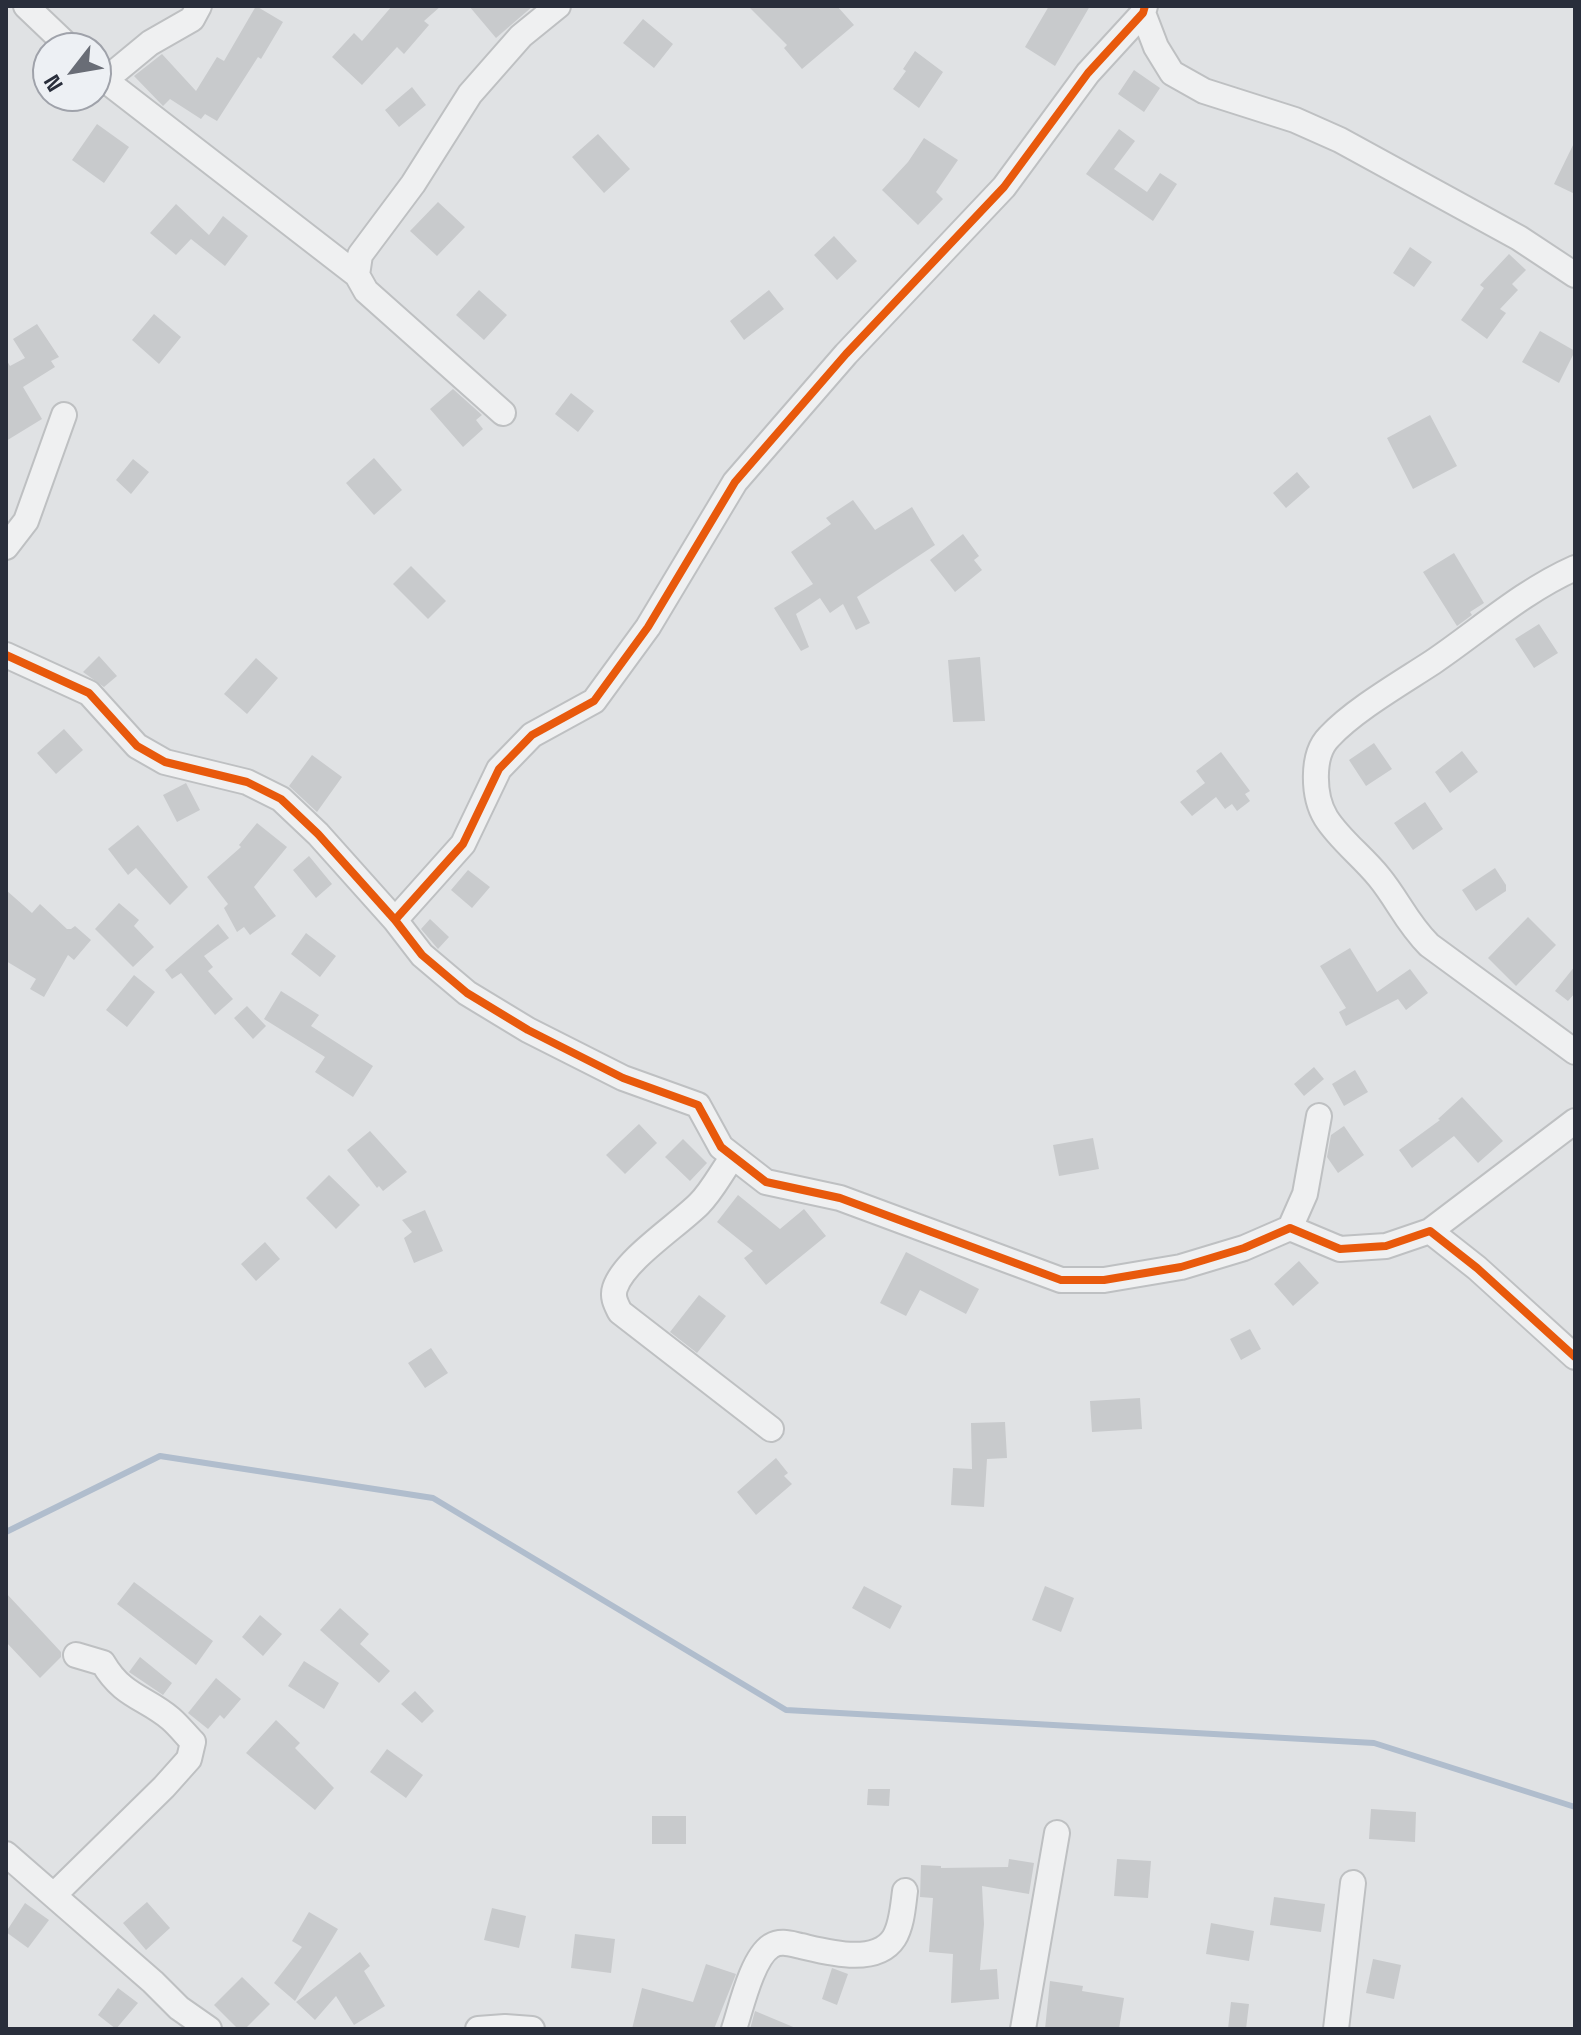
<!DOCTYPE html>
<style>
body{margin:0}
#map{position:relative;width:1581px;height:2035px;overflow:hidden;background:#e0e2e4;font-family:"Space Grotesk",sans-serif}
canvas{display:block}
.frame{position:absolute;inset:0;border:8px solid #292e3b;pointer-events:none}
.north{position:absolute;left:32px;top:32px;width:80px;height:80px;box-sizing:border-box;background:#edf0f4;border:2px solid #9fa2aa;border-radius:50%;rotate:239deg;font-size:22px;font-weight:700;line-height:32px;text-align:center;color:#292e3b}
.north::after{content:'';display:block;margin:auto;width:28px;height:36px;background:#696d76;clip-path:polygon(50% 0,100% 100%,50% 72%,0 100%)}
</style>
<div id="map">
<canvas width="1581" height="2035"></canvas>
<div class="frame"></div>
<div class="north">N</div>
</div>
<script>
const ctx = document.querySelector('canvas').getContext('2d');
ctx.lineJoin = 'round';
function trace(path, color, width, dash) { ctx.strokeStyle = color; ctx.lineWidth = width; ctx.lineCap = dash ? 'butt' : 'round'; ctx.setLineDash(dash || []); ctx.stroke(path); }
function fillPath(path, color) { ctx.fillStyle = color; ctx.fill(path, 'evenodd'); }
const stream = new Path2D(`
 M6,1532L160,1456L433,1498L786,1710L1374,1743L1575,1807`);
const building = new Path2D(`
 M256,6L283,22L261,59L258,57L217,121L205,114L201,119L170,99L163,106L134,76L162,54L196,91L217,57L224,61Z
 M392,6H441L424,21L429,25L404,54L397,47L362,85L332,57L354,33L362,41Z
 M469,6H533L496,38Z
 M748,6H837L854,25L802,69L784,48L787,45Z
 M1049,6H1090L1055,66L1025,47Z
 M643,19L673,44L654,68L623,43Z
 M915,51L943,72L919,108L893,89L906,71L903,69Z
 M1134,70L1160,88L1144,112L1118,94Z
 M412,87L426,105L399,127L385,110Z
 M97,124L129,147L104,183L72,160Z
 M1119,129L1135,141L1114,169L1147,192L1160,173L1177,184L1153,221L1086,174Z
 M598,134L630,169L604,193L572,157Z
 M924,138L958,160L936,192L943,199L918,225L882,190L908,162Z
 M1575,141V194L1554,184Z
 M438,202L465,227L437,256L410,231Z
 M176,204L209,235L223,216L248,236L225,266L191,239L176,255L150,233Z
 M834,236L857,261L837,280L814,255Z
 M1410,247L1432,262L1414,287L1393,273Z
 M1509,254L1526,270L1512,284L1518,290L1500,309L1506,313L1487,339L1461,320L1484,288L1480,285Z
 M479,290L507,315L484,340L456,315Z
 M769,290L784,309L744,340L730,321Z
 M154,314L181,337L159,364L132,340Z
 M37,324L59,357L51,361L55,367L23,387L42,419L6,441V359L10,366L25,358L13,339Z
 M1540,331L1575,351L1559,383L1522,362Z
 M453,389L482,415L476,420L483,429L463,447L430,409Z
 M571,393L594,411L578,432L555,414Z
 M1430,415L1457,466L1413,489L1387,438Z
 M374,458L402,490L374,515L346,483Z
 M133,459L149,472L131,494L116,480Z
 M1297,472L1310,487L1286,508L1273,493Z
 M853,500L875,530L912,507L935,545L857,597L870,623L856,630L843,604L830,613L820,598L796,614L809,647L801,651L774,608L813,584L791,552L831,524L826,518Z
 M963,534L979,556L974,560L982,570L955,592L930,560Z
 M1454,553L1484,603L1470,612L1472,615L1457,626L1423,572Z
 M411,566L446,601L428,619L393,584Z
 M1539,624L1558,653L1534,668L1515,639Z
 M99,656L117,676L104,687L83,672Z
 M980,657L985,721L953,722L948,660Z
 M256,658L278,678L247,714L224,694Z
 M64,729L83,750L56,774L37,753Z
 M1374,743L1392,769L1366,786L1349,760Z
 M1462,751L1478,772L1450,793L1435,772Z
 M1221,752L1250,791L1245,794L1250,801L1237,811L1232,804L1225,809L1216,797L1192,816L1180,802L1205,783L1196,771Z
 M312,755L342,777L317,812L289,786Z
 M186,783L200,810L177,822L163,795Z
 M1425,802L1443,829L1413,850L1394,823Z
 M257,823L287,847L254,887L276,916L250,935L244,927L237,932L224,908L228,904L207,877L241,847L239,845Z
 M138,825L188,887L170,905L136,868L128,875L108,849Z
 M309,856L332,884L316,898L293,870Z
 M1495,868L1506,885V891L1476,911L1462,890Z
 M468,870L490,887L472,908L451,890Z
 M6,890L32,913L40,904L67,929H71L75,926L91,940L74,960L68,955L44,997L30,989L36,979L6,961Z
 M119,903L139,920L134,926L154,947L133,967L95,929Z
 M1528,917L1556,945L1516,986L1488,958Z
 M430,919L449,937L438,949L421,929Z
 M218,924L229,938L204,956L213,967L208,971L233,999L215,1015L181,973L172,979L165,970Z
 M306,933L336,956L320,977L291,954Z
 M1350,948L1377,992L1410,969L1428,993L1406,1010L1398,999L1346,1026L1339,1012L1346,1008L1320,966Z
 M1575,966V993L1568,1001L1555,991Z
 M134,975L155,992L127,1027L106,1010Z
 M281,991L319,1015L311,1026L373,1066L353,1097L315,1072L325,1057L264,1019Z
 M247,1006L266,1026L253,1039L234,1018Z
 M1314,1067L1324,1079L1304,1096L1294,1084Z
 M1355,1070L1368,1092L1344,1106L1332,1084Z
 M1462,1097L1503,1141L1478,1163L1454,1136L1412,1168L1399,1150L1440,1120L1438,1119Z
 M639,1124L657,1143L625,1174L606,1155Z
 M1344,1126L1364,1155L1338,1173L1327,1157L1331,1135Z
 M370,1131L407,1172L383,1191L379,1186L377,1188L347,1150Z
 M1093,1138L1099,1169L1059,1176L1053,1145Z
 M683,1139L707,1163L690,1181L665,1157Z
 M329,1175L360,1205L336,1229L306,1198Z
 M738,1195L780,1229L804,1209L826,1236L766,1285L744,1258L753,1251L717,1222Z
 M425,1210L443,1251L414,1263L404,1238L412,1232L402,1220Z
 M265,1242L280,1259L256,1281L241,1264Z
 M906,1252L979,1289L966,1314L920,1290L906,1316L880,1303Z
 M1299,1261L1319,1283L1293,1306L1274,1284Z
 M699,1295L726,1316L697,1353L670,1332Z
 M1250,1329L1261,1349L1241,1360L1230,1339Z
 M431,1348L448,1373L425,1388L408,1363Z
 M1140,1398L1142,1429L1092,1432L1090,1401Z
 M1005,1422L1007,1458L987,1459L984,1507L951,1505L953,1468L972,1469L971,1423Z
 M776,1458L788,1473L784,1476L792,1484L756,1515L737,1492Z
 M134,1582L213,1641L196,1665L117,1604Z
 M864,1586L902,1606L890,1629L852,1608Z
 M1045,1586L1074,1598L1061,1632L1032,1620Z
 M6,1593L61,1652V1657L40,1678L6,1642Z
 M340,1608L369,1634L360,1644L390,1671L379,1683L320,1630Z
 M260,1615L282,1634L263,1656L242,1637Z
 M140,1657L172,1683L163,1695L129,1672Z
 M304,1661L339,1683L324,1709L288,1686Z
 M216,1678L241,1699L224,1719L220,1715L208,1729L188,1713Z
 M415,1691L434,1711L422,1723L401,1704Z
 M276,1720L300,1743L295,1748L334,1788L315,1810L246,1753Z
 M387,1749L423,1775L406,1798L370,1772Z
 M868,1789H890L889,1806L867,1805Z
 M1371,1809L1416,1812L1415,1842L1369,1839Z
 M652,1816H686V1844H652Z
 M1009,1859L1034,1863L1029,1894L982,1886L984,1924L980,1970L997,1969L999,1999L951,2003L953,1954L929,1952L933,1898L920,1897L921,1865L941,1866V1868L1008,1867Z
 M1117,1859L1151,1861L1148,1898L1114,1896Z
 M1274,1897L1325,1904L1321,1932L1270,1925Z
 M147,1902L170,1928L146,1950L123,1923Z
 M25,1903L49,1920L28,1948L6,1932Z
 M492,1908L526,1916L519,1948L484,1940Z
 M309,1912L338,1929L295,2001L274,1983L302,1947L292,1941Z
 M1211,1923L1254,1931L1249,1961L1206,1954Z
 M575,1934L615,1939L611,1973L571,1968Z
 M360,1952L370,1966L364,1971L385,2006L354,2025L336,1996L315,2020L296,2002Z
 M1373,1959L1401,1965L1394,1999L1366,1993Z
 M706,1964L736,1974L714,2029H632L642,1988L693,2002Z
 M832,1968L848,1974L837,2005L822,1999Z
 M242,1977L270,2004L245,2029H238L214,2005Z
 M1050,1981L1083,1986L1082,1991L1124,1998L1119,2029H1045Z
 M118,1988L138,2003L116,2029L98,2015Z
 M1231,2002L1249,2004L1246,2029H1228Z
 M755,2011L798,2029H750Z`);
const minor = new Path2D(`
 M26,6L70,48
 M1143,13L1156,47L1172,73L1204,91L1295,120L1340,140L1519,238L1575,275
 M96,73L357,275
 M104,81L150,43L192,19L199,6
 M503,413L366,291L357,275L360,255L413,184L470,94L521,36L558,6
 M6,547L26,521L64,415
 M1575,568C1523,591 1480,630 1433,662C1401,683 1354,710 1329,737C1311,755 1313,797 1326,818C1340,840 1362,856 1379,877C1398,900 1406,922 1429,945L1575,1052
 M6,655L89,693L137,746L165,762L247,782L281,799L318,834L395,920L422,955L467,993L528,1030L623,1078L698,1105L721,1147L766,1182L840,1198L1061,1280H1104L1181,1267L1244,1248L1290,1228L1340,1249L1386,1246L1430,1231L1477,1268L1575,1357
 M395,920L463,844L499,769L532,735L594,701L648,627L735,482L846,354L1004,187L1088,73L1143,13L1145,6
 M732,1158C721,1173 712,1191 699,1204C677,1226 624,1260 615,1288C612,1297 616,1304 620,1312L771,1429
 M1290,1228L1305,1194L1319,1116
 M1430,1231L1575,1121
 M6,1854L153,1982L179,2008L209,2029
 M55,1894L164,1787L189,1759L193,1742C186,1735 179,1726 171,1719C145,1697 123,1697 103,1663L76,1655
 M478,2029L505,2027L532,2029
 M734,2029C741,2008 752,1958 771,1946C781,1940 791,1944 801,1946C827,1952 876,1966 894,1938C902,1925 903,1906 905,1891
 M1023,2029L1057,1833
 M1336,2029L1353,1883`);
const cycleway = new Path2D(`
 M6,655L89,693L137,746L165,762L247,782L281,799L318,834L395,920L422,955L467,993L528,1030L623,1078L698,1105L721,1147L766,1182L840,1198L1061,1280H1104L1181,1267L1244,1248L1290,1228L1340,1249L1386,1246L1430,1231L1477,1268L1575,1357
 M395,920L463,844L499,769L532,735L594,701L648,627L735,482L846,354L1004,187L1088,73L1143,13L1145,6`);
trace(stream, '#b0bdcd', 6);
fillPath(building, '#c8cacc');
trace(minor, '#bec0c2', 28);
trace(minor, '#eff0f1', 24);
trace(cycleway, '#e8590c', 8);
</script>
